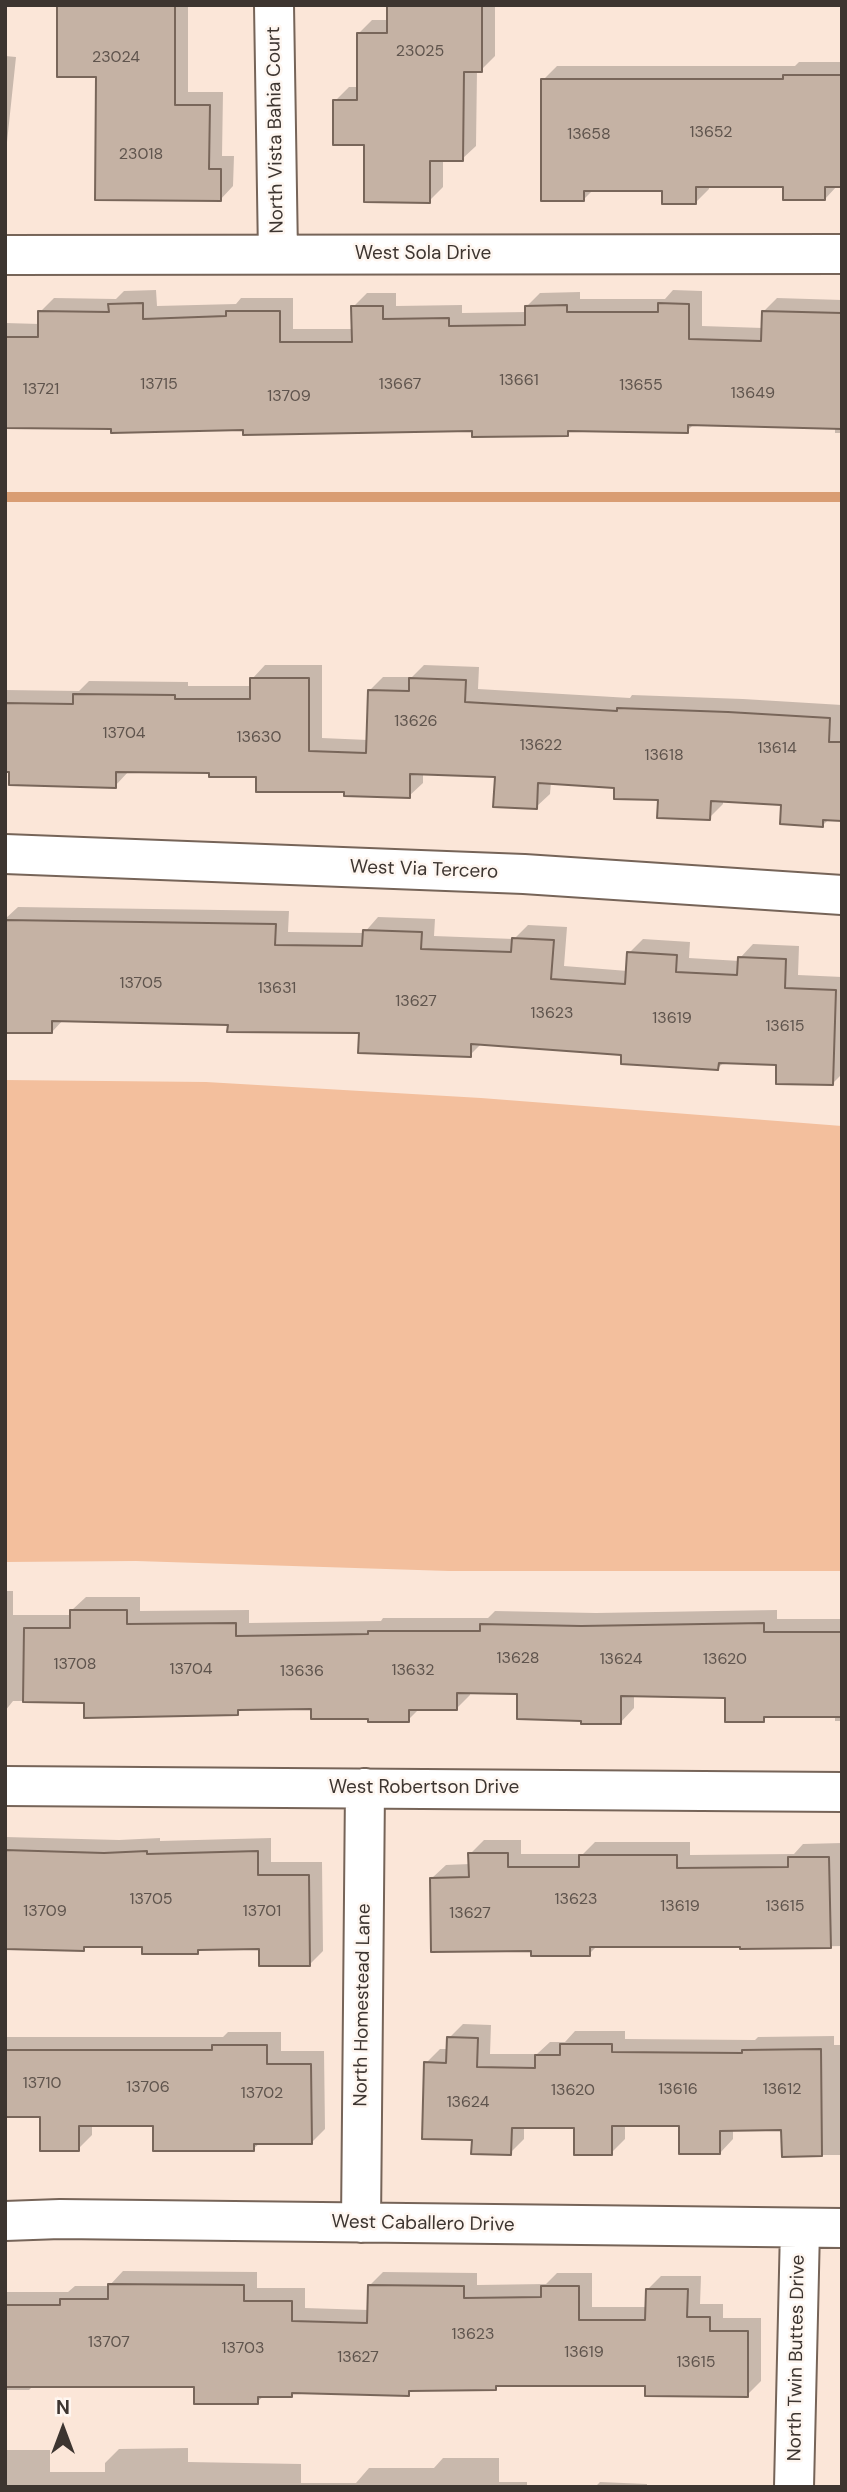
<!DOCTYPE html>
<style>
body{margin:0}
#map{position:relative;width:847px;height:2492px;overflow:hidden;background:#fbe6d8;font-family:"DM Sans",sans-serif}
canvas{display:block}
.frame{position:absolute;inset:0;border:7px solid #3d3530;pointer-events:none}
.north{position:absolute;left:28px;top:2394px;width:70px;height:70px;-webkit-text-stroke:5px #fef6f0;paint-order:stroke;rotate:0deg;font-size:19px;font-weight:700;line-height:28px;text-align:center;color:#3d3530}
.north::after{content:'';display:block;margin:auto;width:24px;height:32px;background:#3d3530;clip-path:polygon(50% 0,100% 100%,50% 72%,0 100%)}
</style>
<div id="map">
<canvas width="847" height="2492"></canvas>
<div class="frame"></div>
<div class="north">N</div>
</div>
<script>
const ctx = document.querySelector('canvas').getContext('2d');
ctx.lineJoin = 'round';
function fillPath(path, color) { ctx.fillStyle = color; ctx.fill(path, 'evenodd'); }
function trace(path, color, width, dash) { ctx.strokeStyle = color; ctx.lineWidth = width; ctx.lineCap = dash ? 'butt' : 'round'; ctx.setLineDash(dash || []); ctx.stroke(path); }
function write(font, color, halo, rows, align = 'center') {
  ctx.font = font + ' "DM Sans",sans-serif'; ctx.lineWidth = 5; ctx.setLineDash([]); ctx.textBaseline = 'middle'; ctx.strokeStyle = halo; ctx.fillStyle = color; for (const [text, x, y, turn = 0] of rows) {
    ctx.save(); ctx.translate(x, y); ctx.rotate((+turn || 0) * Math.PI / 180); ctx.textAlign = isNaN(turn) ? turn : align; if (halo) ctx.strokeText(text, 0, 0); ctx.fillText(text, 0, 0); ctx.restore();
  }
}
const green = new Path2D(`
 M5,1080L206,1082L481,1098L842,1126V1571H449L136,1561L5,1562Z`);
const shadow = new Path2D(`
 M59,5H188V92H223L222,156H234L233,186L220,200L98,75Z
 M389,5H495V56L481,70H477L476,146L462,159H443V187L429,201L366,143L335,101L349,87H359V33L372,20H389Z
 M5,56L16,57L5,161Z
 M799,62H842V186H837L825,199L785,186H709V189L695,203L664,189H594L583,200L543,80L557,66H795Z
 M156,290L157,306L236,304L241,298H293V329H353V307L367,293H396V306L462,305V313L526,312V307L540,293L580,292V299H665L673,290L702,291V326L763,328L764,311L777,298L842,300V433H835V427L694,424L687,431L572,429L567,434L474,430L5,426V323L40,324V312L54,298L116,299L124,291Z
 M265,665H322V738L368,740L370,690L383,677H412L424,665L479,667L478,689L630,698L632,695L743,699L842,705V819H829L822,826L783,803L723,800V804L709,818L660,799L616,786L551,782L550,794L536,807L497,775L423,773V783L409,796L346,790L258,775L211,772L129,771L115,786L5,771V690L79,691L89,681L188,682V686H252V679Z
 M18,907L289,911L288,932L364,933L378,917L435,919L434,936L514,939L528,925L567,927L564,966L628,971L629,953L643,939L690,942L689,958L740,961V958L753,944L799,946L798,975L842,977V1074L832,1084L778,1063L724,1062L718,1068L623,1053L482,1043L470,1055L361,1032L229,1023L63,1020L52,1032L5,1031V919Z
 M5,1591H13V1615H72V1610L86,1597H140V1611L249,1610V1623L381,1621L383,1618H488L495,1611L596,1613L777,1610V1619H842V1721H835V1715H768L763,1721L727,1696L634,1694V1708L621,1722L519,1692L470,1691V1695L457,1708H420L408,1720L313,1708H242L237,1713L86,1701H13L5,1711Z
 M5,1837L119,1840L160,1838V1841L271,1838V1862H322L323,1951L309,1965L260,1948H201L197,1952L143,1945H87L83,1949L5,1948Z
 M484,1840H521V1854H583L595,1842H690V1855L794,1854L803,1844L842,1843V1946L742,1948V1945H598L589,1954L533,1949L432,1878L446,1865L470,1864V1854Z
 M463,2024L491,2025L490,2054H537L550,2042H565L575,2031H625V2039L755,2040L758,2037L834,2036V2045H842V2155H784L783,2129H733V2139L720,2153L681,2125H625V2139L611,2153L576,2126H524V2139L510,2153L474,2139L426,2063L440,2049H448L449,2038Z
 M228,2032H281V2051H324L325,2129L311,2143H260L253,2149L155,2125H92V2135L78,2149L42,2115H5V2037H223Z
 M123,2271L257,2272V2288H305V2308L369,2310V2286L383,2272L477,2273V2285L546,2284L557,2273H592V2307H647V2290L661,2276H701L700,2304H723V2318H761V2381L747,2395L647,2384H500L496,2388L413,2389L408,2394L294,2392L291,2395H265L257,2402L196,2385H34L29,2390H5V2292H68L75,2286H109Z
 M188,2448V2462L301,2464V2483H356L369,2468H434L443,2458H499V2482H527V2487H5V2450H50V2472H105V2463L119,2449Z
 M600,2482L647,2484V2487H595Z`);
const stream = new Path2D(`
 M5,497H842`);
const building = new Path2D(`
 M57,5H175V105H210L209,169H221V201L95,200L96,77H57Z
 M387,5H482V72H464L463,161H430V203L364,202V145H333V100H357V33H387Z
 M783,75H842V187H825V200H783V187H696V204H662V191H584V201H541V79H783Z
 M143,303V319L226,316V311H280V342H352L351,306H383V319L449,318V326L525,325V306L567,305V312H658V303L689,304V339L761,341L762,311L842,313V429L688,425V433L568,431V436L472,437V431L243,435V430L111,433V429L5,428V337H38V311L109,312L108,304Z
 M250,678H309V751L366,753L368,690L409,691V678L466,680L465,702L617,711V708L728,712L830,718L829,742H842V821L823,820V827L780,824L781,805L711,801L710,820L657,818L658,800L614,799V788L538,783L537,809L493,807L495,777L410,774V798L344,796V792H256V777H209V773L116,772V788L9,785V772H5V703L73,704V694L175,695V699H250Z
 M5,920L276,924L275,945L362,946L363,930L422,932L421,949L511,952L512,938L554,940L551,979L625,984L627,952L677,955L676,972L737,975L738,957L786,959L785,988L836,990L833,1085L776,1084V1065L719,1063L718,1070L621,1064V1055L471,1044V1057L358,1053L359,1033L227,1032L228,1025L52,1021V1033H5Z
 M70,1610H127V1624L236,1623V1636L368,1634V1631H480V1624L581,1626L764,1623V1632H842V1717H764V1722H725V1698L621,1696V1724H581V1721L517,1719V1694L457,1693V1710H409V1722H368V1719H311V1709L238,1710V1715L84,1718V1703L23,1702L24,1628H70Z
 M5,1850L104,1853L147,1851V1854L258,1851V1875H309L310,1966H259V1949L198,1950V1954H142V1947H84V1951L5,1949Z
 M468,1853H508V1867H579V1855H677V1868L788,1867V1857H829L831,1948L740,1949V1947H590V1956H531V1951L431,1952L430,1878L469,1877Z
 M447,2037L478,2038L477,2067L535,2068V2055H560V2044H612V2052L742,2053V2050L821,2049L822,2156L782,2157L781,2130L720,2131V2154H679V2126H612V2155H574V2128H512L511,2155L471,2154L472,2140L422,2139L424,2062L446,2063Z
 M212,2045H267V2064H311L312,2144H254V2151H153V2126H79V2151H40V2117H5V2050H212Z
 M108,2284L244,2285V2301H292V2321L367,2323L368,2285L464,2286V2298L541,2297V2286H579V2320H645L646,2289H688L687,2317H710V2331H748V2397L645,2396V2386H496V2390L409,2391V2396L292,2393V2397H258V2404H194V2387H5V2305H60V2299H108Z`);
const street = new Path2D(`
 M274,5L278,254
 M5,255L842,254
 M5,854L524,874L842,895
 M5,1786L842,1792
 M5,2221L60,2219L842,2228
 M361,2223L365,1788
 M794,2487L800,2229`);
const numberNames = [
 ["23025",420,52],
 ["23024",116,58],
 ["13652",711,133],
 ["13658",589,135],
 ["23018",141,155],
 ["13661",519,381],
 ["13715",159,385],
 ["13667",400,385],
 ["13655",641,386],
 ["13721",41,390],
 ["13649",753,394],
 ["13709",289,397],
 ["13626",416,722],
 ["13704",124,734],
 ["13630",259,738],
 ["13622",541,746],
 ["13614",777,749],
 ["13618",664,756],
 ["13705",141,984],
 ["13631",277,989],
 ["13627",416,1002],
 ["13623",552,1014],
 ["13619",672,1019],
 ["13615",785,1027],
 ["13628",518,1659],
 ["13624",621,1660],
 ["13620",725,1660],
 ["13708",75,1665],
 ["13704",191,1670],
 ["13632",413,1671],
 ["13636",302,1672],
 ["13705",151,1900],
 ["13623",576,1900],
 ["13619",680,1907],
 ["13615",785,1907],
 ["13709",45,1912],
 ["13701",262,1912],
 ["13627",470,1914],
 ["13710",42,2084],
 ["13706",148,2088],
 ["13616",678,2090],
 ["13612",782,2090],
 ["13620",573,2091],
 ["13702",262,2094],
 ["13624",468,2103],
 ["13623",473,2335],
 ["13707",109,2343],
 ["13703",243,2349],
 ["13619",584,2353],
 ["13627",358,2358],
 ["13615",696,2363]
];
const streetNames = [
 ["North Vista Bahia Court",276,130,-91],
 ["West Sola Drive",423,254],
 ["West Via Tercero",424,870,2],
 ["West Robertson Drive",424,1788],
 ["North Homestead Lane",363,2005,-89],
 ["West Caballero Drive",423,2224,1],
 ["North Twin Buttes Drive",797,2358,-89]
];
fillPath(green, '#f3bf9d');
fillPath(shadow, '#0003');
trace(stream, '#d99d73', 10);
fillPath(building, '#c5b2a4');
trace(building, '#78665a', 2);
trace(street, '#766458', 42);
trace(street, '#fff', 38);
write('16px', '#5f544d', null, numberNames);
write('19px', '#3d3530', '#fef6f0', streetNames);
</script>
